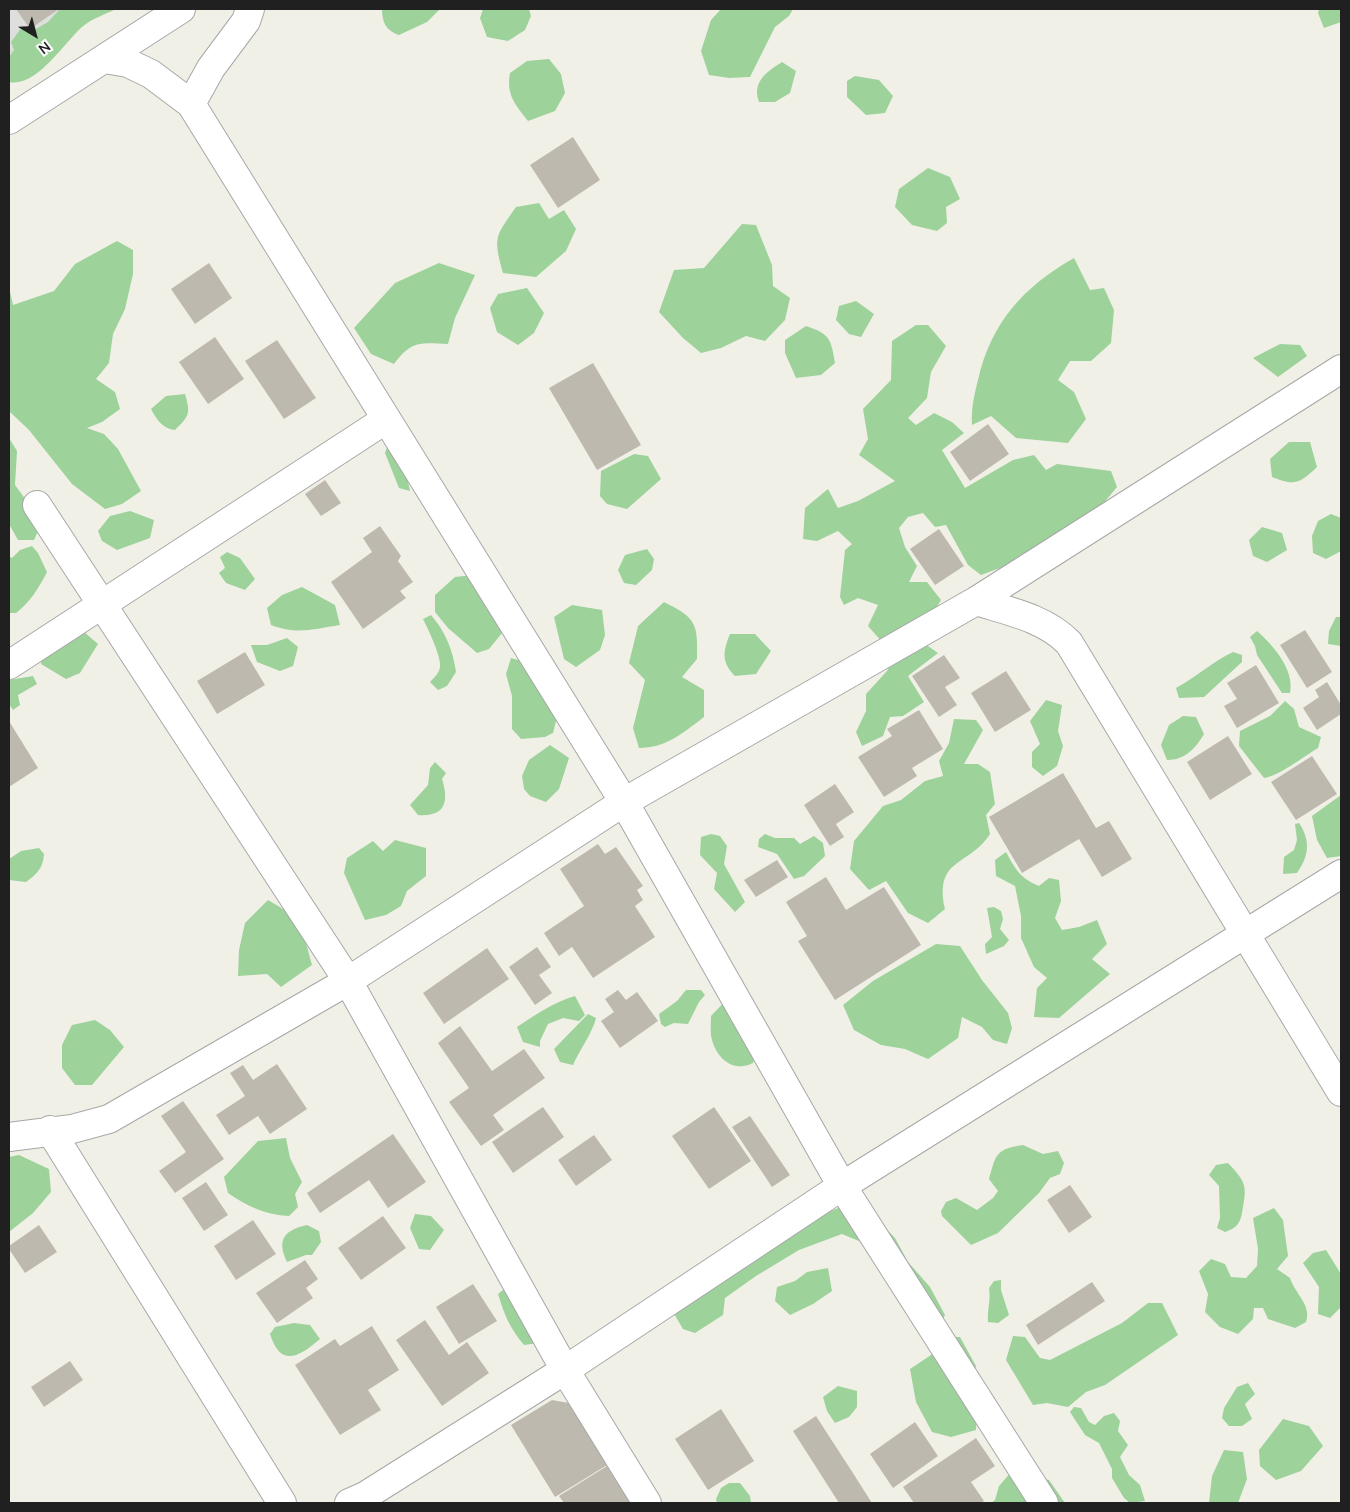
<!DOCTYPE html>
<style>
body{margin:0}
#map{position:relative;width:1350px;height:1512px;overflow:hidden;background:#f1f0e7;font-family:"Nunito Sans",sans-serif}
canvas{display:block}
.frame{position:absolute;inset:0;border:10px solid #202020;pointer-events:none}
.north{position:absolute;left:10px;top:10px;width:50px;height:50px;-webkit-text-stroke:4px #fff;paint-order:stroke;rotate:143deg;font-size:14px;font-weight:700;line-height:20px;text-align:center;color:#202020}
.north::after{content:'';display:block;margin:auto;width:18px;height:22px;background:#202020;clip-path:polygon(50% 0,100% 100%,50% 72%,0 100%)}
</style>
<div id="map">
<canvas width="1350" height="1512"></canvas>
<div class="frame"></div>
<div class="north">N</div>
</div>
<script>
const ctx = document.querySelector('canvas').getContext('2d');
ctx.lineJoin = 'round';
function fillPath(path, color) { ctx.fillStyle = color; ctx.fill(path, 'evenodd'); }
function trace(path, color, width, dash) { ctx.strokeStyle = color; ctx.lineWidth = width; ctx.lineCap = dash ? 'butt' : 'round'; ctx.setLineDash(dash || []); ctx.stroke(path); }
const residential = new Path2D(`
 M9,9H105L9,72Z`);
const forest = new Path2D(`
 M60,9H116C106,14 91,19 82,27C64,43 36,88 9,82V57L14,50L11,42L22,27L29,33L48,22Z
 M382,9H440L427,22L399,35C386,31 382,22 382,9Z
 M483,9H529L531,16L525,30L508,41L487,37L480,18Z
 M721,9H793L789,16L775,27L750,77L729,78L709,75L701,51L711,20Z
 M1319,9H1341V22L1324,28L1318,13Z
 M549,59L561,74L565,93L555,111L528,121C515,104 506,95 510,73L527,61Z
 M782,62L796,71L790,93L775,102H759C752,82 766,72 782,62Z
 M855,76L879,80L893,96L885,113L866,115L847,97V81Z
 M928,168L950,177L960,199L946,207L947,223L937,231L912,225L895,207L899,189Z
 M539,203L549,219L564,210L576,229L566,251L536,277L503,273C493,237 495,237 516,207Z
 M742,224L756,225L772,265L773,286L790,298L785,320L765,341L746,336L721,348L701,353L683,338L659,312L674,270L704,268Z
 M117,241L133,250V274L125,309L113,334L109,363L96,379L115,392L120,409L102,422L87,428L104,434L118,449L141,491L122,504L105,509L72,484L29,430L9,411V287L13,305L54,291L75,264Z
 M1074,258L1090,290L1104,288L1114,310L1111,343L1091,361H1070L1058,380L1074,392L1086,419L1068,443L1016,438L991,416L972,425C971,409 974,396 978,380C991,323 1023,287 1074,258Z
 M439,263L475,275L455,318L448,344C420,343 412,340 394,364L371,354L354,328L395,283Z
 M527,288L544,313L534,333L518,345L497,332L490,308L498,294Z
 M856,301L874,314L861,337L849,334L836,320L839,306Z
 M916,325H928L946,346L931,372L927,398L908,418L916,425L934,413L952,422L964,433L942,450L965,488L1013,460L1034,455L1046,470L1057,464L1111,471L1117,487L1097,511L1016,562L981,575L968,565L946,525L935,527L923,513L908,517L899,528L905,547L917,566L909,582H927L941,600L932,615L883,643L868,626L878,605L858,598L844,605L840,597L845,550L852,544L838,531L817,541L803,539L805,508L828,489L838,508L858,501L895,481L859,455L868,439L863,409L891,380L892,341Z
 M806,326C830,334 831,339 835,363L821,375L796,378L785,353V340Z
 M1280,344L1300,345L1307,356L1278,377L1253,358Z
 M185,394C191,414 189,416 175,430C163,429 156,419 151,409L166,396Z
 M9,438L17,451L15,485L42,522L34,540H18L9,524Z
 M1289,442H1310L1317,467C1299,484 1295,486 1272,477L1270,459Z
 M388,445L407,477L410,491L399,488L385,453Z
 M634,454L648,456L661,479L627,509L607,504L600,496L601,471Z
 M130,511L154,520L150,538L117,550L102,541L98,531L110,516Z
 M1331,514L1341,518V551L1326,559L1313,553L1312,536L1318,521Z
 M1262,527L1282,533L1287,550L1267,562L1253,556L1249,540Z
 M32,546L38,553L47,572C39,588 30,602 16,613H9V556L12,558L20,550Z
 M647,549L654,559L652,570L636,585L624,583L618,570L625,555Z
 M227,552L240,558L255,579L245,590L226,583L219,573L225,568L220,557Z
 M473,575L498,617L502,633L489,649L477,653L448,628L435,612V595L455,577Z
 M302,587L335,605L340,625C313,629 297,635 271,625L267,608L282,595Z
 M664,602C696,618 698,623 697,659L682,677L704,690V717C683,733 666,748 639,748L633,728L645,680L629,663L638,626Z
 M572,605L602,610L605,635L600,650L576,667L564,659L554,617Z
 M431,615C445,631 453,650 456,672L447,686L438,690L430,682C435,677 441,671 440,664C440,654 428,629 423,619Z
 M1336,617H1341V646L1328,644L1329,631Z
 M75,624L98,644L80,673L66,679L41,664L44,641Z
 M1257,631C1273,645 1295,670 1290,693H1282L1257,655L1255,646L1250,637Z
 M730,634H755L771,651L756,674L735,676C721,662 723,651 730,634Z
 M915,637L938,653L908,676L924,702L903,716L890,717L883,736L862,746L856,732L866,711V694L887,671L901,643Z
 M287,638L298,647L293,666L280,671L257,662L251,645H267Z
 M1233,652L1242,655V662L1204,697L1179,698L1176,688C1196,677 1212,662 1233,652Z
 M511,658L529,663L557,717L553,733L545,737L521,739L512,729V696L506,674Z
 M33,676L37,684L18,695L20,705L13,710L9,704V680Z
 M1046,700L1062,705L1058,731L1063,746L1057,766L1043,776L1032,767V752L1040,744L1030,721Z
 M1285,701L1294,709L1299,727L1321,737L1318,748C1303,757 1279,776 1264,778L1239,746L1240,731L1270,716Z
 M1183,716L1196,717L1204,734C1195,749 1185,760 1167,760L1161,745L1169,725Z
 M954,719L976,720L983,730L964,764H978L990,772L995,804L986,815L990,834C969,867 934,857 945,909L928,923L908,913L886,881L869,890L850,869L854,841L883,806L901,800L925,781L943,776L939,761L949,743Z
 M550,745L569,758L559,789L546,802L530,796L524,789L522,776L529,760Z
 M435,762L446,773L442,779C449,801 446,817 418,815L410,805L428,785L430,768Z
 M1341,795V856L1327,858L1317,840L1312,816Z
 M1299,823C1311,841 1309,856 1297,873L1283,874L1284,857L1294,850L1297,840L1295,824Z
 M711,834L720,836L727,846L724,864L745,902L735,912L714,889L717,873L700,855L701,837Z
 M765,834L775,838H794L800,844L814,836L823,843L825,856L804,876L794,879L777,854L758,847L759,839Z
 M395,840L426,848V876L407,891L401,906L386,915L365,920L344,873L347,858L373,841L383,851Z
 M39,848L44,854C43,868 37,874 26,882L9,880V859L21,851Z
 M1006,852C1016,870 1020,878 1039,886L1049,878L1059,880L1061,901L1055,918L1062,930L1079,927L1097,920L1107,944L1092,959L1110,974L1059,1018L1034,1017L1037,988L1047,978L1034,967L1021,938V916L1015,886L996,876L995,860Z
 M268,900C304,920 302,929 312,965L281,987L267,974L238,976L239,950L245,923Z
 M994,907L1001,911L1003,919L1000,929L1009,940L1004,946L986,954L985,944L992,937L987,908Z
 M936,944L960,946L982,980L1008,1013L1012,1028L1007,1044L993,1040L982,1027L962,1017L958,1038L928,1059L905,1049L881,1045L854,1030L843,1005L873,981Z
 M686,990H701L705,995L699,1002L688,1024L674,1023L665,1027L661,1024L659,1014L677,1001Z
 M575,996L585,1015L579,1021L563,1018L548,1024L540,1041V1047L523,1042L517,1027C535,1015 554,1002 575,996Z
 M729,997L746,998C770,1025 765,1031 753,1063C734,1073 717,1059 712,1040C710,1033 711,1023 711,1016Z
 M588,1014L596,1018C592,1034 580,1049 573,1065L560,1062L554,1049Z
 M95,1020L110,1030L124,1047L92,1085H75L62,1068V1045L72,1025Z
 M286,1138L290,1158L302,1182L295,1194L298,1207L289,1216C265,1215 247,1206 228,1193L224,1177L258,1141Z
 M1023,1145L1043,1154L1058,1151L1064,1163L1060,1174L1050,1178L1039,1193L998,1233L971,1245L942,1216L941,1211L946,1202L956,1198L977,1210L993,1198L998,1191L989,1179C996,1154 996,1149 1023,1145Z
 M19,1155L49,1169L51,1192L33,1213L9,1232V1157Z
 M1228,1163C1247,1183 1247,1186 1242,1213C1240,1224 1236,1228 1225,1232L1217,1228L1220,1218L1219,1186L1209,1175L1216,1165Z
 M852,1202L871,1213L895,1238L908,1262L930,1287L945,1315L940,1324L878,1249L842,1234L799,1250L756,1276L725,1298L723,1315L695,1333L683,1329L670,1307L808,1221Z
 M1274,1208L1283,1220L1288,1256L1277,1269L1290,1278C1295,1294 1312,1305 1306,1322L1295,1328L1268,1319L1263,1308H1254L1253,1319L1238,1334L1220,1327L1205,1312L1208,1294L1199,1271L1211,1259L1225,1264L1231,1277L1246,1278L1257,1266L1258,1249L1253,1218Z
 M415,1214L431,1216L444,1230L430,1250L419,1249L410,1228Z
 M307,1225L319,1231L321,1242L312,1255H306L287,1262C276,1239 285,1230 307,1225Z
 M1326,1250L1341,1274V1307L1330,1318L1318,1314L1319,1287L1303,1263L1313,1253Z
 M828,1268L832,1291L813,1304L790,1315L775,1301L777,1287L795,1281L807,1272Z
 M1001,1280V1290L1009,1315L998,1323L988,1322C987,1310 991,1300 989,1288L994,1281Z
 M510,1284L539,1343L524,1345C510,1329 504,1314 498,1294Z
 M1148,1303H1162L1178,1335L1105,1385L1086,1392L1068,1407L1047,1403L1033,1405L1006,1360L1013,1336L1025,1337L1040,1358L1050,1360L1122,1323Z
 M294,1323L310,1325L320,1339C300,1356 281,1369 270,1334L275,1327Z
 M942,1337H960L976,1366L970,1393L977,1414L976,1430L951,1437L932,1432L916,1402L910,1369L931,1355Z
 M1248,1383L1255,1394L1245,1404L1252,1419L1242,1426H1229L1222,1418L1224,1408L1237,1387Z
 M838,1386L857,1391V1407L849,1417L835,1423L827,1411L823,1397Z
 M1074,1407L1081,1408L1089,1422L1095,1425L1104,1416L1114,1413L1120,1421L1118,1431L1128,1445L1120,1457L1129,1475L1140,1485L1145,1501L1130,1503L1124,1498L1112,1478V1469L1099,1443L1085,1435L1070,1412Z
 M1283,1419L1309,1426L1323,1446L1301,1471L1276,1480L1260,1466L1259,1450Z
 M1224,1450L1243,1452L1247,1479L1238,1503H1209L1212,1476Z
 M1012,1471L1049,1480L1065,1503H991L995,1500L999,1486Z
 M729,1483H740L750,1496L751,1503H717L716,1499L721,1488Z`);
const building = new Path2D(`
 M16,9H59L30,29Z
 M573,137L600,180L558,208L530,165Z
 M209,263L232,298L195,324L171,289Z
 M215,337L244,379L208,404L179,362Z
 M277,340L316,398L284,419L245,361Z
 M593,363L641,445L597,470L549,388Z
 M988,424L1009,454L970,481L950,452Z
 M325,480L341,503L321,516L305,494Z
 M380,526L401,556L398,561L413,582L400,591L406,598L363,629L331,582L372,552L363,538Z
 M939,529L964,566L935,585L910,549Z
 M1305,630L1332,672L1307,688L1280,645Z
 M245,652L265,685L217,714L197,681Z
 M944,655L960,678L945,687L957,705L939,717L912,676Z
 M1256,665L1279,703L1237,728L1224,706L1237,699L1227,683Z
 M1006,671L1031,710L995,732L971,693Z
 M1327,682L1341,705V714L1317,730L1303,708L1319,697L1315,690Z
 M919,710L943,749L912,768L917,776L884,797L858,757L892,736L887,729Z
 M9,721L38,768L9,787Z
 M1228,736L1252,774L1210,800L1187,762Z
 M1312,756L1337,794L1296,820L1271,782Z
 M1063,773L1096,828L1109,821L1132,859L1102,877L1079,839L1022,873L989,817Z
 M835,784L854,812L836,824L844,837L830,846L804,805Z
 M598,844L605,854L616,847L643,886L637,890L643,900L635,906L655,937L593,978L572,947L559,956L544,933L584,906L560,869Z
 M777,860L788,877L756,897L744,880Z
 M826,877L846,910L884,887L921,945L835,1000L798,941L807,936L786,902Z
 M537,947L551,967L539,975L552,993L535,1005L509,967Z
 M487,948L509,979L444,1024L423,993Z
 M618,990L626,1000L637,992L658,1021L620,1048L601,1021L614,1012L605,999Z
 M460,1026L492,1071L524,1049L545,1078L493,1115L504,1130L481,1146L449,1102L469,1088L438,1043Z
 M277,1064L307,1109L270,1134L258,1116L229,1135L216,1115L245,1096L230,1073L243,1065L253,1080Z
 M183,1101L224,1159L175,1193L159,1171L186,1152L161,1116Z
 M543,1107L564,1137L513,1173L492,1142Z
 M714,1107L751,1161L709,1189L672,1136Z
 M750,1116L790,1175L772,1187L732,1127Z
 M393,1134L426,1182L388,1208L369,1180L320,1213L307,1193Z
 M594,1135L612,1160L576,1186L558,1160Z
 M206,1182L228,1215L204,1231L182,1198Z
 M1070,1185L1092,1217L1069,1233L1047,1200Z
 M383,1216L406,1248L361,1280L338,1248Z
 M253,1220L276,1254L236,1280L214,1246Z
 M39,1225L57,1252L25,1273L9,1249V1246Z
 M305,1260L318,1279L306,1288L313,1298L277,1323L256,1293Z
 M1092,1282L1105,1301L1038,1345L1026,1325Z
 M473,1284L497,1321L459,1344L436,1307Z
 M425,1320L449,1355L467,1342L489,1373L442,1406L396,1340Z
 M372,1326L399,1370L368,1390L381,1410L340,1435L295,1365L335,1339L340,1346Z
 M70,1361L83,1380L44,1407L31,1387Z
 M552,1400L569,1403L588,1431L617,1459L555,1497L511,1425Z
 M721,1409L754,1461L708,1490L675,1439Z
 M816,1416L851,1470L872,1503H839L793,1431Z
 M915,1422L938,1456L893,1488L870,1454Z
 M976,1438L995,1466L971,1482L984,1501L981,1503H914L903,1487Z
 M607,1466L630,1503H564L559,1496Z`);
const minor = new Path2D(`
 M104,59L128,63L151,74L191,104L624,802L842,1186L1044,1503
 M191,104L211,68L246,21L250,9
 M9,120L181,9
 M37,505L348,981L565,1370L647,1503
 M976,601C1008,611 1045,618 1069,643L1341,1092
 M9,665L385,420
 M50,1130L282,1503
 M9,1137L72,1129L109,1119L348,981L624,802L976,601L1341,369
 M349,1503L365,1496L565,1370L842,1186L1341,874`);
fillPath(residential, '#dededd');
fillPath(forest, '#9dd29a');
fillPath(building, '#beb9af');
trace(minor, '#a7a7a7', 30);
trace(minor, '#fff', 28);
</script>
